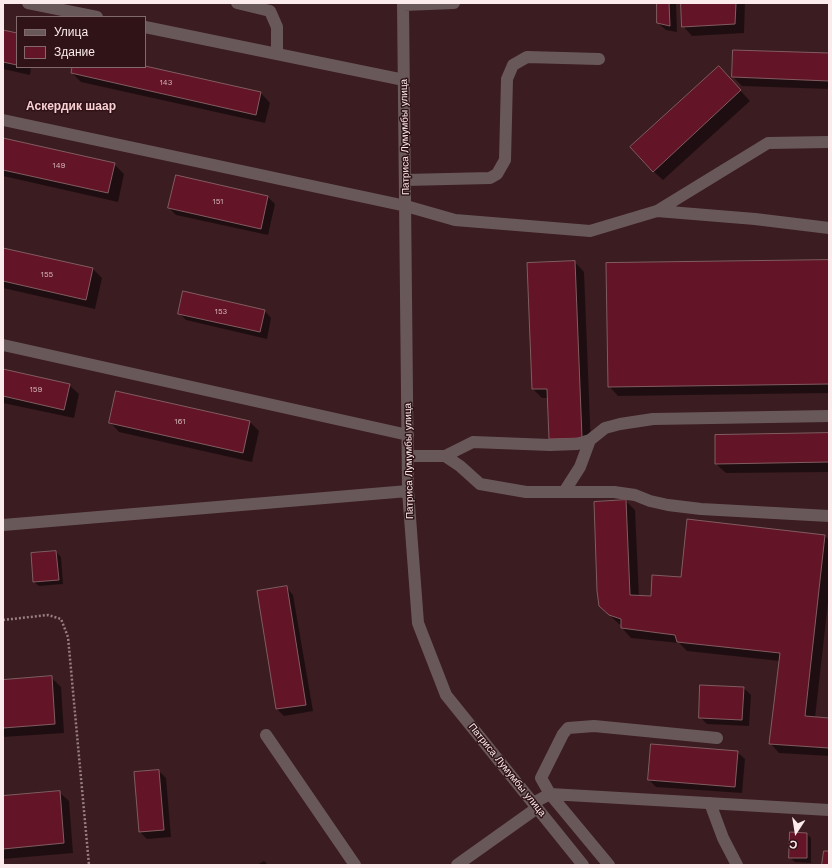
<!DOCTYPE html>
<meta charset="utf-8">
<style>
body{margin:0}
#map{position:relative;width:832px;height:868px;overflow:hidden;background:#3b1c21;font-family:"Work Sans",sans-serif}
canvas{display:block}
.frame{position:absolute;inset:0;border:4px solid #fcebec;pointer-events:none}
.legend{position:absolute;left:16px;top:16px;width:130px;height:52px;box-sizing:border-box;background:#301317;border:1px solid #82696c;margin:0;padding:5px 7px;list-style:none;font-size:12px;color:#fcebec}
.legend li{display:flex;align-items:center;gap:8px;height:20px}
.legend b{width:20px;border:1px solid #82696c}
.north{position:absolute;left:776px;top:812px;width:40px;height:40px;-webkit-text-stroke:3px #301317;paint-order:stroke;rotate:192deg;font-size:11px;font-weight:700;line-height:16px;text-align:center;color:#fcebec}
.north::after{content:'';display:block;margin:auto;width:14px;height:18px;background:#fcebec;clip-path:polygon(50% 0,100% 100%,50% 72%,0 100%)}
</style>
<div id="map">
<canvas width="832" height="868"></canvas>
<div class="frame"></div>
<ul class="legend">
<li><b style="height:5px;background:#69585a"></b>Улица</li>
<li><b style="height:11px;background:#631427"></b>Здание</li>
</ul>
<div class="north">С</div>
</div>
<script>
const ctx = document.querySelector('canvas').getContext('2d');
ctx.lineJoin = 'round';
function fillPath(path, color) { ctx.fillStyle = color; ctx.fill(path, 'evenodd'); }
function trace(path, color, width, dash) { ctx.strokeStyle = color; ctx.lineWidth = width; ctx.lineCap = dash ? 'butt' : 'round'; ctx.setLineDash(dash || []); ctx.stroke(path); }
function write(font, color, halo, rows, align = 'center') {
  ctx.font = font + ' "Work Sans",sans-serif'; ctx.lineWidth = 3; ctx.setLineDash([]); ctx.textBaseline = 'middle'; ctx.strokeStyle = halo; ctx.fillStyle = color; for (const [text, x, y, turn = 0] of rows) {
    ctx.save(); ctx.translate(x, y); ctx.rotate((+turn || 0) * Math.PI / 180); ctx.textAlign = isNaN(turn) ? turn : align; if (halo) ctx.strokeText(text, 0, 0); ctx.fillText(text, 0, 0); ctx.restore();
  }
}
const shadow = new Path2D(`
 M658,3H676L677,32L666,30L658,23Z
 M682,3H745L744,33L692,36L683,26Z
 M3,31L17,34V67H31L30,75L3,69Z
 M829,54V89L742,86L733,77Z
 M72,73L261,93L270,103L265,123L81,82Z
 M728,77L750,101L663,180L653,171Z
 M3,139L114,164L124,174L118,202L3,176Z
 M268,197L275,204L268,235L176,215L169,208Z
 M3,249L93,269L102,278L95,309L3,288Z
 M829,261V393L618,396L609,386Z
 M575,262L584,272L591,447L560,448L550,439L549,398H542L533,389Z
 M264,310L271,318L267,339L186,320L179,313Z
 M3,370L69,385L79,394L74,418L3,403Z
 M117,392L250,422L259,431L252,462L119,432L110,422Z
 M829,434V472L726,473L716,464Z
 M626,501L635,510L639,597H652L682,578L825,536L829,540V594L815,718L829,719V756L779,753L770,743L780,661L687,651L679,643L631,638L622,628V625L619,624L600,606Z
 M56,552L61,557L63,584L39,586L34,582Z
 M286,587L293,595L313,711L284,716L277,709L258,592Z
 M51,677L61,687L64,733L3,737V681Z
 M744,688L751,695L749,726L707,724L700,717Z
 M737,752L745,759L742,793L656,787L649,780Z
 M159,771L166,778L171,837L147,839L140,832Z
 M59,792L69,801L73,853L3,859V797Z
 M807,834L811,838V863L795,862L790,858Z
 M264,861L268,865H257Z`);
const building = new Path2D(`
 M657,3H669L670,26L657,23Z
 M681,3H736L735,24L682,27Z
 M3,30L17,33V65L3,62Z
 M733,50L829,53V81L732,77Z
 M145,66L261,92L256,115L71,73L72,67Z
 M719,66L741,90L653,172L630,147Z
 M3,138L115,163L108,193L3,170Z
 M176,175L268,196L261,229L168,208Z
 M3,248L93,268L86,300L3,281Z
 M829,260V384L608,387L606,263Z
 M575,261L582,438L549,439L547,389H532L527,263Z
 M183,291L265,310L260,332L178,314Z
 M3,369L70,384L64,410L3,396Z
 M116,391L250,421L243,453L109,423Z
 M829,433V462L715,464V435Z
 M626,500L630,595L651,596L652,575L681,577L687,519L825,535L805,716L829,718V748L769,744L780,653L677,642L675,635L621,628V619L609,615L599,606L597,591L594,502Z
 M56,551L59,580L33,582L31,553Z
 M287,586L306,705L276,709L257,591Z
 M52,676L55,724L3,728V680Z
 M700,685L744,687L742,720L699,718Z
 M651,744L738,751L735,787L648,780Z
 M159,770L164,830L139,832L134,772Z
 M60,791L64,843L3,849V796Z
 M790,832L807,833V858H789Z
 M824,851H829V865H822Z`);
const path = new Path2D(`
 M3,620L48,615L61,619L68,637L89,865`);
const minor = new Path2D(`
 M28,3L97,17
 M237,3L270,11L277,27V54
 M403,3L408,491L418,623L446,695L583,865
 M403,5L454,3
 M145,27L404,80
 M3,120L406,206L455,220L590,231L657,211L768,143L829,142
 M405,180L490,178L497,174L505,160L507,79L513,65L527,57L599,59
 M657,211L755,219L829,228
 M3,345L408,435
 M409,456H445L460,466L480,484L526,492H614L635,495L650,501L668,505L701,509L829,516
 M445,456L473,442L550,445L577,444L590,440L605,428L620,424L653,419L829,416
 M564,492L580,467L590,440
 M3,525L408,491
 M266,735L355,865
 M533,803L550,794L829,810
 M710,803L723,838L737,865
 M457,865L537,808
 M609,865L550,794L541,778L563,734L568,728L594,726L717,738`);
const numberNames = [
 ["143",166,83],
 ["149",59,166],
 ["151",218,202],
 ["155",47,275],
 ["153",221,312],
 ["159",36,390],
 ["161",180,422]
];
const streetNames = [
 ["Патриса Лумумбы улица",405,137,-91],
 ["Патриса Лумумбы улица",409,461,-91],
 ["Патриса Лумумбы улица",507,770,51]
];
const quarterNames = [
 ["Аскердик шаар",71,106]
];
fillPath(shadow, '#0007');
fillPath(building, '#631427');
trace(building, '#815c60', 1);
trace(path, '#977e81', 2.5, [2, 2]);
trace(minor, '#69585a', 12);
write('8px', '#d6b5bb', null, numberNames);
write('10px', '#fcebec', '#301317', streetNames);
write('bold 12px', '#f9cfd3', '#301317', quarterNames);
</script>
